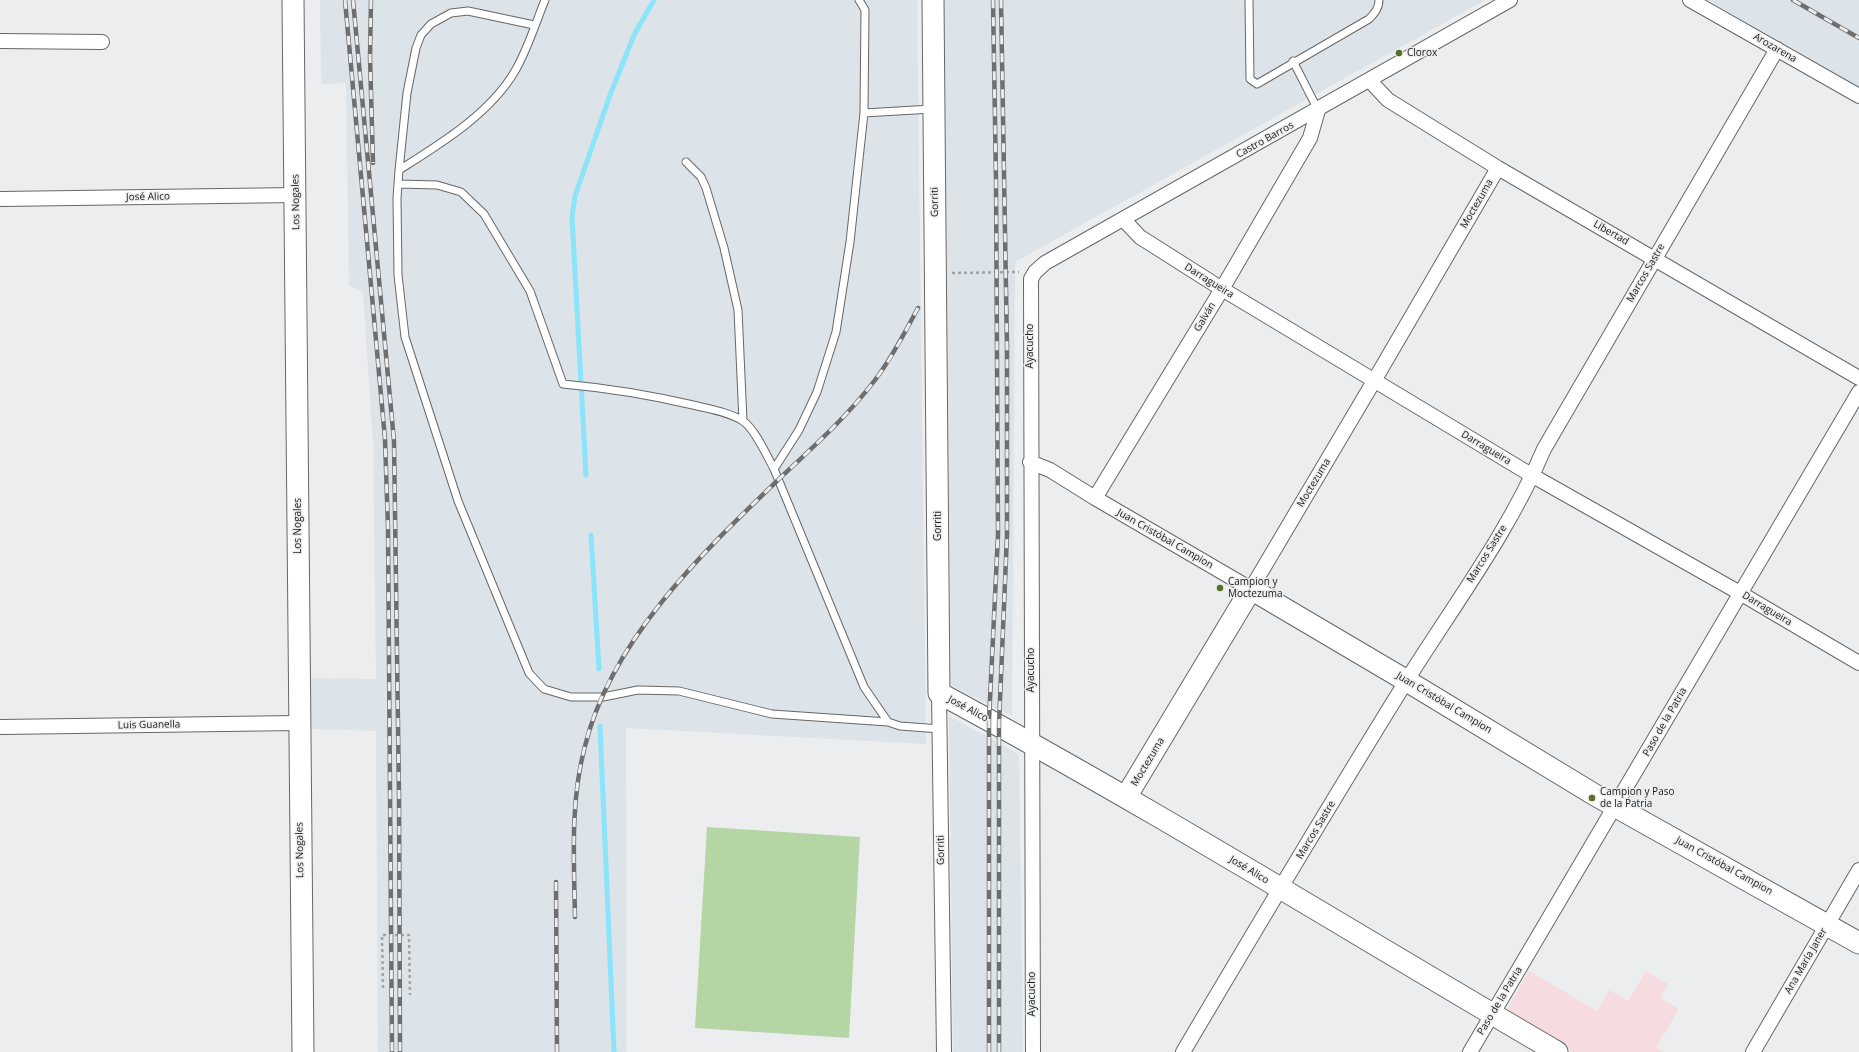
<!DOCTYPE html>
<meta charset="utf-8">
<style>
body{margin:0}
canvas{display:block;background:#ecedee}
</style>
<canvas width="1859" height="1052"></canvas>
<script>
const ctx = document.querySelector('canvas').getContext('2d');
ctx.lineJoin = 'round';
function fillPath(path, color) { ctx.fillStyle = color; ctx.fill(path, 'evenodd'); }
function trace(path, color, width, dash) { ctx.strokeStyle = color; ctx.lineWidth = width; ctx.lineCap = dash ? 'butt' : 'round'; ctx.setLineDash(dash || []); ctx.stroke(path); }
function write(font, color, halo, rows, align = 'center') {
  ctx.font = font + ' "Open Sans",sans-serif'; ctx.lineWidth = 3; ctx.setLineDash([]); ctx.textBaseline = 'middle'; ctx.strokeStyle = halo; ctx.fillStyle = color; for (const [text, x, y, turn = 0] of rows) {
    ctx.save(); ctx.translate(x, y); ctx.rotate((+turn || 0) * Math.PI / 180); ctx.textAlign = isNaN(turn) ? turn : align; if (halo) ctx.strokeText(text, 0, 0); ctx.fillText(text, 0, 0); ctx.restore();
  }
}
const commercial = new Path2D(`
 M1529,971L1597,1011L1609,990L1628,1001L1646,971L1668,984L1660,998L1679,1009L1656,1047L1663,1052H1572L1511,1015L1508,1010L1510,1004Z`);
const built = new Path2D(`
 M320,0H917L926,744L626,728L627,1052H378L376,731L311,729V678L376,679L373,442L363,292L349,285L346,83L321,84Z
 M944,0H1485L1015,262L1012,716L951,685Z
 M1708,0H1859V89Z
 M949,716L1019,754L1023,1052H953Z`);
const green = new Path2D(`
 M707,827L860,837L849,1038L695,1028Z`);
const stream = new Path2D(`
 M586,475L572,217L575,196L610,95L635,33L654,0
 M591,535L599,669
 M600,726L614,1052`);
const path = new Path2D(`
 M952,273L1019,272
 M383,988L382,935H409L410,995`);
const lane = new Path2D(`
 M545,0C536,22 527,51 515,71C490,114 440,144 399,170L397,198L398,275L405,337L458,501L529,673L544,689L571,697H603L638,690L679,691L772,714L888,722
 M1249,0L1250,79L1257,84L1369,19C1375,13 1379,8 1379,0
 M1293,61L1318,110
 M864,113L932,109
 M686,162L701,177L706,188L724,248L738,310L743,421
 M399,170L407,93L416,48L421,35L431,24L451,13L468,11L534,25
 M398,184L437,185L461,192L484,214L530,291L563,384C607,388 650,395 693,405C709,409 729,412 743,421C755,429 767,456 774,469L799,430L817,392L836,332L850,242L864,113L865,10L859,0
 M774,469L864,687L888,722L900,726L940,729`);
const street = new Path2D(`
 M1690,0L1859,96
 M0,41L102,42
 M1369,80L1388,100L1498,168L1859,378
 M0,199L296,195
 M1123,219L1140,237L1222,289L1533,476L1740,593L1859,663
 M1030,462L1050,470L1095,498L1251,589L1374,381L1498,168
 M1095,498L1222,289L1310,138L1318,110
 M939,693L944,1052
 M0,727L298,723
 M1033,1052L1031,279L1035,272L1045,263L1510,0
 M1183,1052C1257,927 1331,802 1407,680C1454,605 1510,530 1544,449L1777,49
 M1470,1052L1859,392
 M1753,1052L1859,870`);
const secondary = new Path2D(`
 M293,0C298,351 298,701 303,1052
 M933,0L939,693C1149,806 1351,932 1557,1052
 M1126,797L1251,589L1407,681L1595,795L1859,943`);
const rail = new Path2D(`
 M345,0L385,439L388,528L392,1052
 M353,0L394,441L399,795L400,1052
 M371,0L370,57L373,163
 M1793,0L1859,38
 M556,882L557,1052
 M575,917C574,860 570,802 585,746C611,640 702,553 778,480C812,448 847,417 875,380C892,358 905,332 918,308
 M989,1052V720L998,535L996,180L993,0
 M999,1052V724L1007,535V347L1001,0`);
const markers = [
 [1399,53,4,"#557125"],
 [1220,588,4,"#557125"],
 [1592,798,4,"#557125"]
];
const streetNames = [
 ["Arozarena",1775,48,30],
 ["Castro Barros",1265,140,-29],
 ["José Alico",148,197,-1],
 ["Los Nogales",296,202,-91],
 ["Gorriti",935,202,-91],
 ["Moctezuma",1477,204,-60],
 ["Libertad",1611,233,30],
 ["Marcos Sastre",1646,273,-60],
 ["Darragueira",1209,281,32],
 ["Galván",1205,317,-59],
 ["Ayacucho",1030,346,-90],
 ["Darragueira",1486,448,31],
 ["Moctezuma",1314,483,-59],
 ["Los Nogales",298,526,-90],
 ["Gorriti",938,526,-90],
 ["Juan Cristóbal Campion",1165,539,30],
 ["Marcos Sastre",1487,554,-58],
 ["Darragueira",1767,609,31],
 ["Ayacucho",1031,670,-90],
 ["Juan Cristóbal Campion",1444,703,31],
 ["José Alico",968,709,28],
 ["Paso de la Patria",1665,722,-60],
 ["Luis Guanella",149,725,-1],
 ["Moctezuma",1148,762,-59],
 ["Marcos Sastre",1316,830,-59],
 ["Los Nogales",300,850,-91],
 ["Gorriti",941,850,-91],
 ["Juan Cristóbal Campion",1724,866,29],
 ["José Alico",1249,870,31],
 ["Ana María Janer",1806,961,-60],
 ["Ayacucho",1032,994,-90],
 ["Paso de la Patria",1500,1001,-59]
];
const poiNames = [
 ["Clorox",1407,53],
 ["Campion y",1228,582],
 ["Moctezuma",1228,594],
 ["Campion y Paso",1600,792],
 ["de la Patria",1600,804]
];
fillPath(commercial, '#f6dbe1');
fillPath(built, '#dce3e9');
fillPath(green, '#b6d5a5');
trace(stream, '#8be4fa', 5);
trace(lane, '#676768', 9);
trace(street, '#676768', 16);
trace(secondary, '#676768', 23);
trace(path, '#a2a3a4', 2.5, [3, 3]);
trace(lane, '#fff', 7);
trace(street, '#fff', 14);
trace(secondary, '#fff', 21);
trace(rail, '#6e6e6f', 4.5);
trace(rail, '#ecedee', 3, [9]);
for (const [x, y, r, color] of markers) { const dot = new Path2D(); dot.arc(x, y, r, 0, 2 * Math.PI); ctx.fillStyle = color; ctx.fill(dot); trace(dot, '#ecedee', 1.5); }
write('10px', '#202021', '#ecedee', streetNames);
write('10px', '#202021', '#ecedee', poiNames, 'left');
</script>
